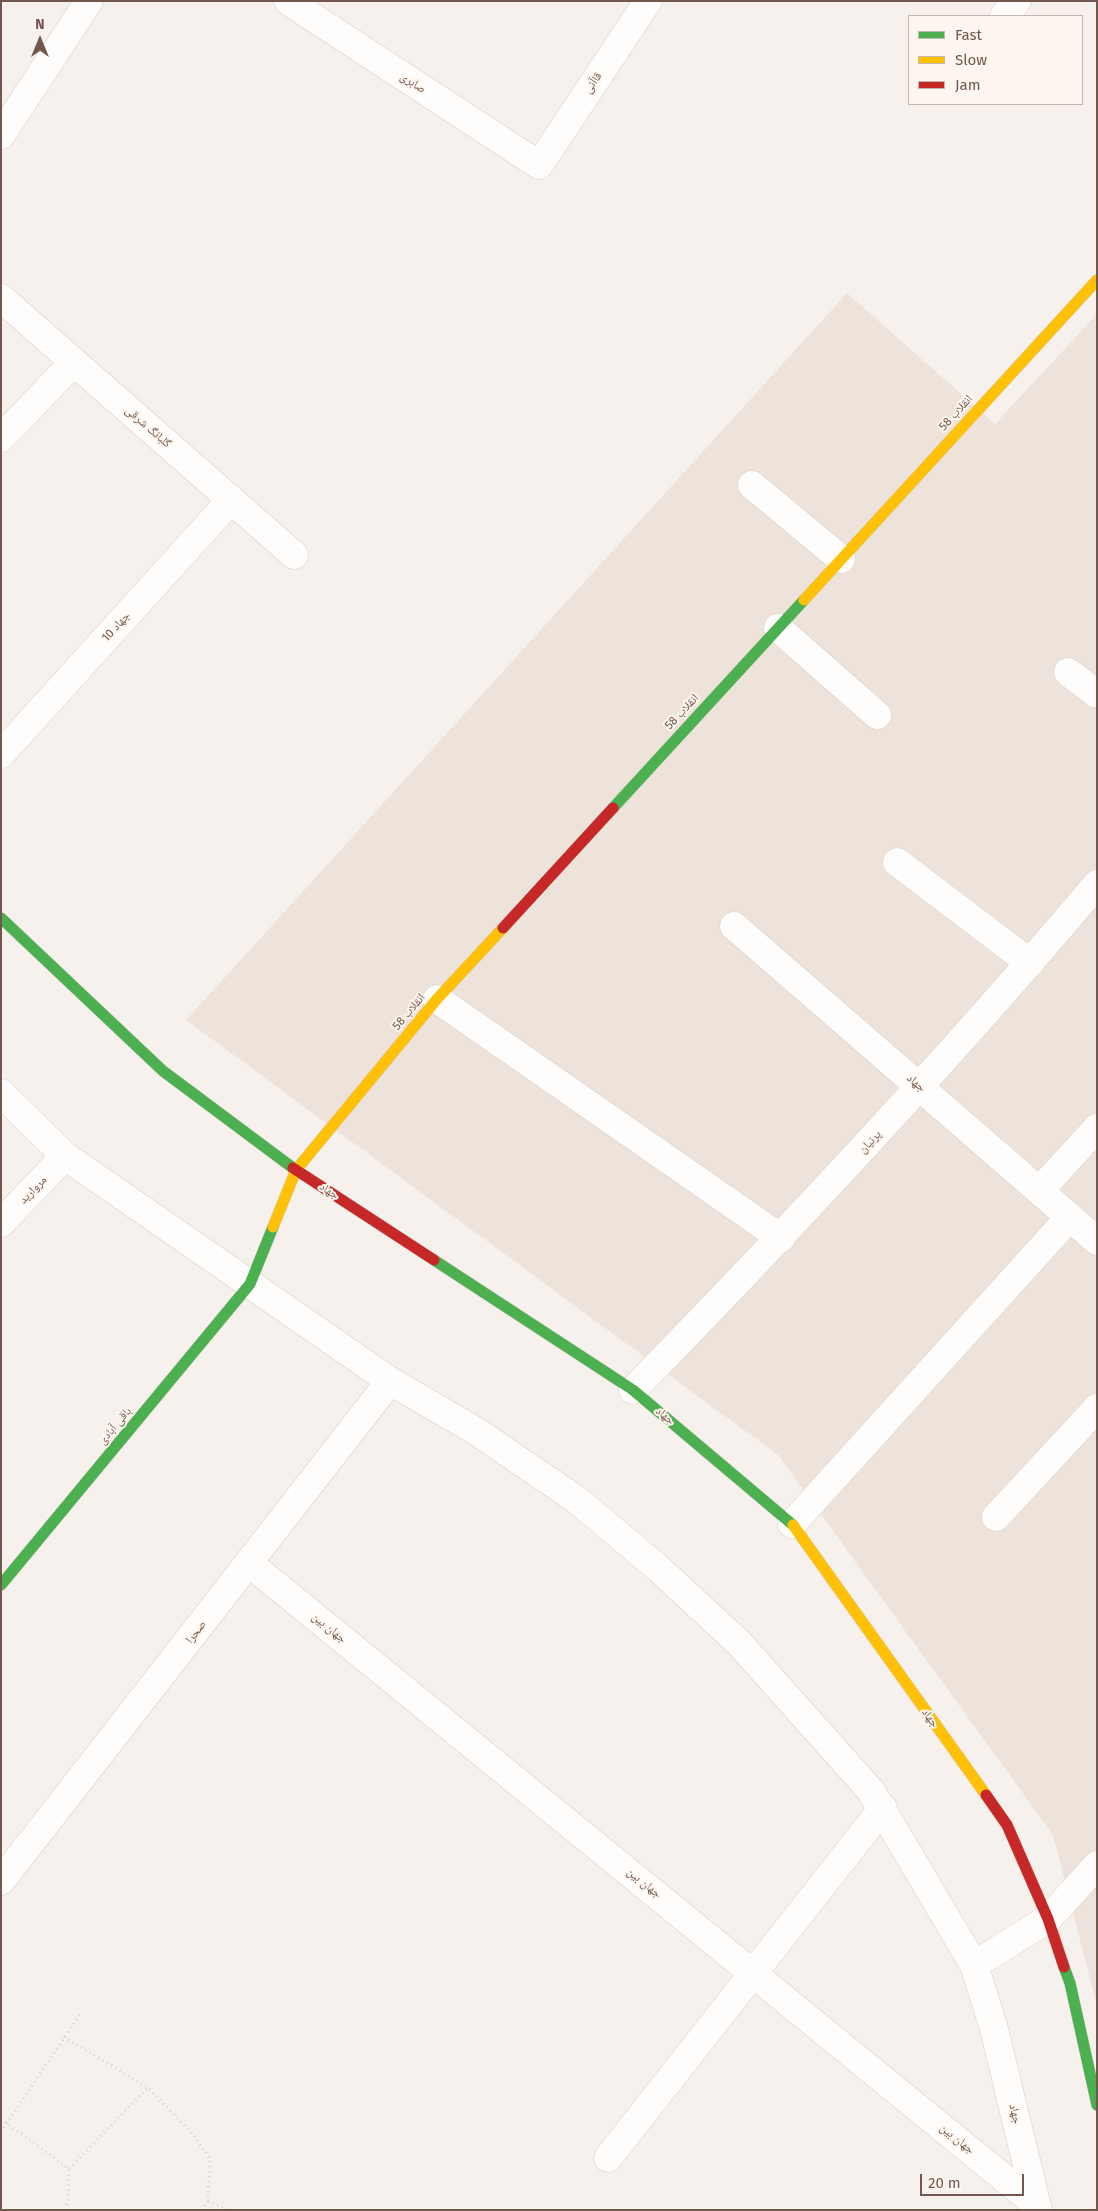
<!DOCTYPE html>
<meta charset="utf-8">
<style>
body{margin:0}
#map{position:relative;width:1098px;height:2211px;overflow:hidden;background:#f6f1ec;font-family:"Fira Sans",sans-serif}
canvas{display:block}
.frame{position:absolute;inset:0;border:2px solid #72574f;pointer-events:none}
.legend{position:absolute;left:908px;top:15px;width:175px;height:90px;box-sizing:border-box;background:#fdf6ee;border:1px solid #c5b6ae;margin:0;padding:6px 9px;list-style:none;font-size:15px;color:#72574f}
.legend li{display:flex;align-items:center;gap:10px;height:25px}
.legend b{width:25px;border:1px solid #c5b6ae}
.north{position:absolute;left:15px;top:15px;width:50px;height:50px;-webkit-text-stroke:4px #fdf6ee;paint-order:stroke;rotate:0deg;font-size:14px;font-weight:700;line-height:20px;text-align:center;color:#72574f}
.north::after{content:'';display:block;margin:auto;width:18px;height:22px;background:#72574f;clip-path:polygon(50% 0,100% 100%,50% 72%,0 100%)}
.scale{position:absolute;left:920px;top:2174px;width:104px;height:22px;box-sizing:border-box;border:2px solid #72574f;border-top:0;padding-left:6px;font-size:15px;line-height:18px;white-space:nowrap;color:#72574f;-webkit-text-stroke:4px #fdf6ee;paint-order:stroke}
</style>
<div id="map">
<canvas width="1098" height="2211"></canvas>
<div class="frame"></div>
<ul class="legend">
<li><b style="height:6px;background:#4caf50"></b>Fast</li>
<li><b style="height:6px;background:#ffc107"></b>Slow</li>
<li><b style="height:6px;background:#c62828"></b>Jam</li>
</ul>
<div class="north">N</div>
<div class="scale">20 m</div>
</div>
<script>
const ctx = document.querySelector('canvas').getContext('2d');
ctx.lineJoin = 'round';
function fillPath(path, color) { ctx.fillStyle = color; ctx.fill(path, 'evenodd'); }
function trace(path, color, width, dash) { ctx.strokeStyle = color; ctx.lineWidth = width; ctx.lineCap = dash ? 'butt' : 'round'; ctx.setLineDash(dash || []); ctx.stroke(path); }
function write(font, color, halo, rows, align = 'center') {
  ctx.font = font + ' "Fira Sans","Noto Naskh Arabic",sans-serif'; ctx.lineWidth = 4; ctx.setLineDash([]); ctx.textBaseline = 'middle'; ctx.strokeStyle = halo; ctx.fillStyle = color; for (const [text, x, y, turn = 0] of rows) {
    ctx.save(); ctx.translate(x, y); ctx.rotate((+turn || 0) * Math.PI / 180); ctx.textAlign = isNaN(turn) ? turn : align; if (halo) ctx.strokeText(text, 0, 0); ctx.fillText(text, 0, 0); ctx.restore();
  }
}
const residential = new Path2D(`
 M847,293L995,424L1097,314V2006L1053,1835L778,1455L186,1020Z`);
const path = new Path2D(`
 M64,2037L147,2087L192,2133L210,2159L208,2201L202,2210
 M1,2119L69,2169L147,2088
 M1,2132L81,2013
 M208,2201L229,2210
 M65,2210L68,2200L69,2169`);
const street = new Path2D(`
 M288,1L539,165L648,1
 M1004,16L1017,1
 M1,135L89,1
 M1,298L294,555
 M1,438L74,362
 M752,485L841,559
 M778,628L877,715
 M1068,672L1097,694
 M1,754L231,500
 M897,862L1030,963
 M734,926L1097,1241
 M437,999L781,1238
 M1,1093L65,1156L390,1381L476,1431L577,1500L658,1568L740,1644L871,1791L974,1965L993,2025L1038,2210
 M1039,1191L1097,1128
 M1,1223L65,1156
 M633,1390C793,1226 949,1059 1097,884
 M996,1517L1097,1408
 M792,1524L1069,1218
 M249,1563L1037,2205
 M1,1881L390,1381
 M974,1965L1048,1919L1097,1865
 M608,2158L883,1808`);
const fast = new Path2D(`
 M613,808L804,600
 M1,918L163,1071L293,1168
 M434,1260L633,1390L793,1525
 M1,1585L250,1284L273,1227
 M1064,1967L1070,1983L1097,2105`);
const slow = new Path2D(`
 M804,600L1097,280
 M273,1227L296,1170L437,999L503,928
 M793,1525L986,1795`);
const jam = new Path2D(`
 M503,928L613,808
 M293,1168L434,1260
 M986,1795L1007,1825L1048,1919L1064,1967`);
const streetNames = [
 ["صابری",413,83,33],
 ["قاآنی",593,83,-56],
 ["انقلاب 58",956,413,-48],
 ["گلبانگ شرقی",148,427,41],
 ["جهاد 10",116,627,-48],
 ["انقلاب 58",682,712,-47],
 ["انقلاب 58",409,1012,-50],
 ["جهاد",916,1083,41],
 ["پرنیان",870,1142,-47],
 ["مروارید",33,1190,-46],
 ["جهاد",329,1191,33],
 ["جهاد",665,1416,40],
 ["باقی آبادی",115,1426,-50],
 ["جهان بین",329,1628,39],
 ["صحرا",196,1632,-52],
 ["جهاد",930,1718,55],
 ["جهان بین",644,1883,39],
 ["جهاد",1015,2114,76],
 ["جهان بین",957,2139,39]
];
fillPath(residential, '#eee3da');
trace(street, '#d5ceca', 29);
trace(fast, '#d5cdc8', 12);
trace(slow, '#d5cdc8', 12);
trace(jam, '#d5cdc8', 12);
trace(path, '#d9d1cf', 3, [1, 4]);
trace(street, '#fefdfc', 28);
trace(fast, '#4caf50', 11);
trace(slow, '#ffc107', 11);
trace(jam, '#c62828', 11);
write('12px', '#72574f', '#fdf6ee', streetNames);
</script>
